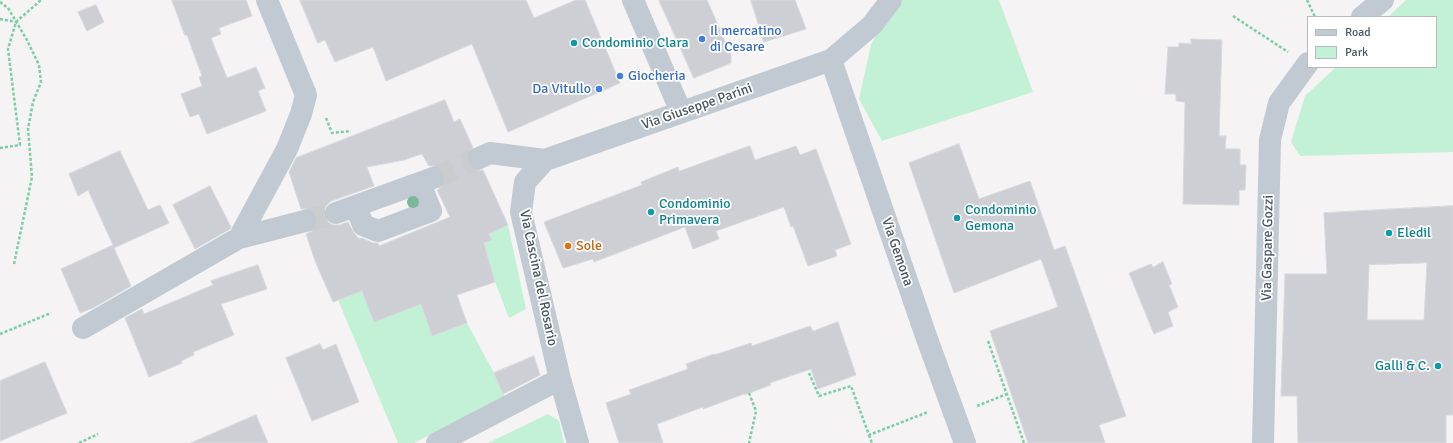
<!DOCTYPE html>
<style>
body{margin:0}
#map{position:relative;width:1453px;height:443px;overflow:hidden;background:#f5f3f3;font-family:Signika,sans-serif}
canvas{display:block}
.legend{position:absolute;left:1307px;top:16px;width:130px;height:52px;box-sizing:border-box;background:#fff;border:1px solid #b7bbc0;margin:0;padding:5px 7px;list-style:none;font-size:12px;color:#4a5661}
.legend li{display:flex;align-items:center;gap:8px;height:20px}
.legend b{width:20px;border:1px solid #b7bbc0}
</style>
<div id="map">
<canvas width="1453" height="443"></canvas>
<ul class="legend">
<li><b style="height:5px;background:#c1cad2"></b>Road</li>
<li><b style="height:11px;background:#c3f1d5"></b>Park</li>
</ul>
</div>
<script>
const ctx = document.querySelector('canvas').getContext('2d');
ctx.lineJoin = 'round';
function fillPath(path, color) { ctx.fillStyle = color; ctx.fill(path, 'evenodd'); }
function trace(path, color, width, dash) { ctx.strokeStyle = color; ctx.lineWidth = width; ctx.lineCap = dash ? 'butt' : 'round'; ctx.setLineDash(dash || []); ctx.stroke(path); }
function write(font, color, halo, rows, align = 'center') {
  ctx.font = font + ' Signika,sans-serif'; ctx.lineWidth = 3.5; ctx.setLineDash([]); ctx.textBaseline = 'middle'; ctx.strokeStyle = halo; ctx.fillStyle = color; for (const [text, x, y, turn = 0] of rows) {
    ctx.save(); ctx.translate(x, y); ctx.rotate((+turn || 0) * Math.PI / 180); ctx.textAlign = isNaN(turn) ? turn : align; if (halo) ctx.strokeText(text, 0, 0); ctx.fillText(text, 0, 0); ctx.restore();
  }
}
const green = new Path2D(`
 M894,0H999L1033,92L882,141L859,99L871,45Z
 M1406,0H1453V152L1300,156L1291,142L1305,96L1336,67H1436V17H1388Z
 M508,225L526,309L509,318L495,282L484,243L492,240L489,234Z
 M412,280L432,336L467,323L494,373L504,396L414,443H398L338,300L384,283Z
 M548,414L559,421L564,443H488Z`);
const building = new Path2D(`
 M172,0H246L252,16L219,28L221,34L211,38L227,78L256,67L265,88L258,91L266,111L207,134L199,114L190,117L181,94L202,86L199,77L202,76L187,35H185Z
 M300,0H526L534,18L576,0H585L620,83L508,132L472,44L386,81L373,47L335,62L325,40L318,43Z
 M659,0H707L731,55V63L694,78Z
 M751,0H795L806,29L764,42Z
 M96,5L104,22L87,31L78,12Z
 M1191,39L1222,40L1219,136H1226L1225,149H1240V165H1246L1245,190H1239V205L1183,204L1185,102L1176,101V94H1165L1168,47H1179V43L1191,44Z
 M445,100L454,122L460,119L473,148L469,151L467,156L468,164L472,168L477,170H483L508,225L489,234L492,240L484,243L495,282L457,295L467,323L432,336L421,304L374,322L362,291L333,302L315,261L306,234L314,230L317,224V218L314,213L309,209H301L289,172L296,158ZM422,154L429,166H436L441,168L445,173V180L443,186L437,190L450,217L379,246L378,243H373L362,238L359,239L354,233L348,222L340,225H333L328,222L324,218V210L327,205L331,201L374,186L367,167L404,160Z
 M959,144L979,199L1030,181L1054,250L1065,246L1126,416L1099,425L1105,443H1028L990,331L1058,307L1041,259L954,293L909,163Z
 M750,146L755,160L796,146L800,155L816,149L851,244L835,250L837,256L808,266L793,226L791,227L784,207L716,231L719,239L693,249L685,227L594,262L593,259L563,268L544,222L642,185L641,182L678,167L679,171Z
 M120,151L148,210L160,205L169,223L114,248L131,286L93,308L80,313L61,269L113,245L88,190L78,196L69,174Z
 M210,186L231,227L230,229L195,249L173,205Z
 M1453,206V415H1446V443H1298L1297,396H1281L1285,274H1327L1324,213ZM1427,263L1424,320H1367L1369,265Z
 M1163,262L1172,284L1169,285L1178,307L1168,312L1173,326L1154,334L1129,273L1151,264L1153,267Z
 M258,265L267,289L221,304L234,335L193,352L194,355L181,361L182,363L149,377L125,318L142,309L144,314L213,285L211,281Z
 M838,322L856,375L818,389L811,369L770,383L771,385L744,395V394L703,409V407L657,424L663,443H619L606,403L631,394L629,390L688,369L686,364L714,354V355L751,343L752,346L810,326L813,331Z
 M320,344L323,350L336,344L359,402L312,421L286,358Z
 M534,356L540,375L503,394L494,373Z
 M45,362L67,413L0,441V381Z
 M256,415L268,443H191Z`);
const minorTunnel = new Path2D(`
 M434,178L479,158
 M305,221L336,213`);
const path = new Path2D(`
 M1307,0L1315,17
 M0,2L8,8L27,40L39,65L41,82L33,102L28,129L32,177L14,264
 M1233,16L1288,52
 M0,19L16,22
 M326,118L332,133L351,131
 M0,148L20,145L8,49L16,22L41,0
 M0,334L51,313
 M988,341L1024,443
 M809,373L819,396L851,386L869,435L928,412
 M749,393L756,411L749,443
 M977,406L1007,394
 M869,435L872,443
 M79,443L98,434`);
const minor = new Path2D(`
 M633,0L681,112
 M1362,17L1383,0
 M831,60L926,336L965,443
 M479,158L490,153L545,160L831,60L872,25L891,0
 M545,160L525,182L521,212L560,379L578,443
 M356,206L363,225L378,231L431,211L420,183
 M336,213L433,178
 M239,238L305,221
 M83,328L239,238L287,149L301,114L306,95L267,0
 M437,443L560,379
 M1263,443L1270,140L1279,103L1308,63`);
const trees = [
 [413,202]
];
const markers = [
 [702,39,4,"#3f7fe0"],
 [574,43,4,"#0f9aa8"],
 [620,76,4,"#3f7fe0"],
 [599,89,4,"#3f7fe0"],
 [651,212,4,"#0f9aa8"],
 [957,218,4,"#0f9aa8"],
 [1389,233,4,"#0f9aa8"],
 [568,246,4,"#e8710a"],
 [1438,366,4,"#0f9aa8"]
];
const shopNames = [
 ["Il mercatino",710,31],
 ["di Cesare",710,47],
 ["Giocheria",628,76],
 ["Da Vitullo",591,89,"right"]
];
const cultureNames = [
 ["Condominio Clara",582,43],
 ["Condominio",659,204],
 ["Primavera",659,220],
 ["Condominio",965,210],
 ["Gemona",965,226],
 ["Eledil",1397,233],
 ["Galli & C.",1430,366,"right"]
];
const streetNames = [
 ["Via Giuseppe Parini",697,107,-19],
 ["Via Gaspare Gozzi",1268,248,-89],
 ["Via Gemona",897,252,71],
 ["Via Cascina del Rosario",538,278,78]
];
const foodNames = [
 ["Sole",576,246]
];
fillPath(green, '#c3f1d5');
fillPath(building, '#cdcfd5');
trace(building, '#d7d9de', 1);
trace(minorTunnel, '#caccce', 22, [22, 11]);
trace(path, '#7ad0a6', 2.5, [3, 2]);
trace(minor, '#c1cad2', 22);
ctx.fillStyle = '#7bb799';
for (const [x, y] of trees) { ctx.beginPath(); ctx.arc(x, y, 6, 0, 2 * Math.PI); ctx.fill(); }
for (const [x, y, r, color] of markers) { const dot = new Path2D(); dot.arc(x, y, r, 0, 2 * Math.PI); ctx.fillStyle = color; ctx.fill(dot); trace(dot, '#fff', 1.5); }
write('14px', '#366cbe', '#fff', shopNames, 'left');
write('14px', '#0d838f', '#fff', cultureNames, 'left');
write('14px', '#4a5661', '#fff', streetNames);
write('14px', '#c56008', '#fff', foodNames, 'left');
</script>
